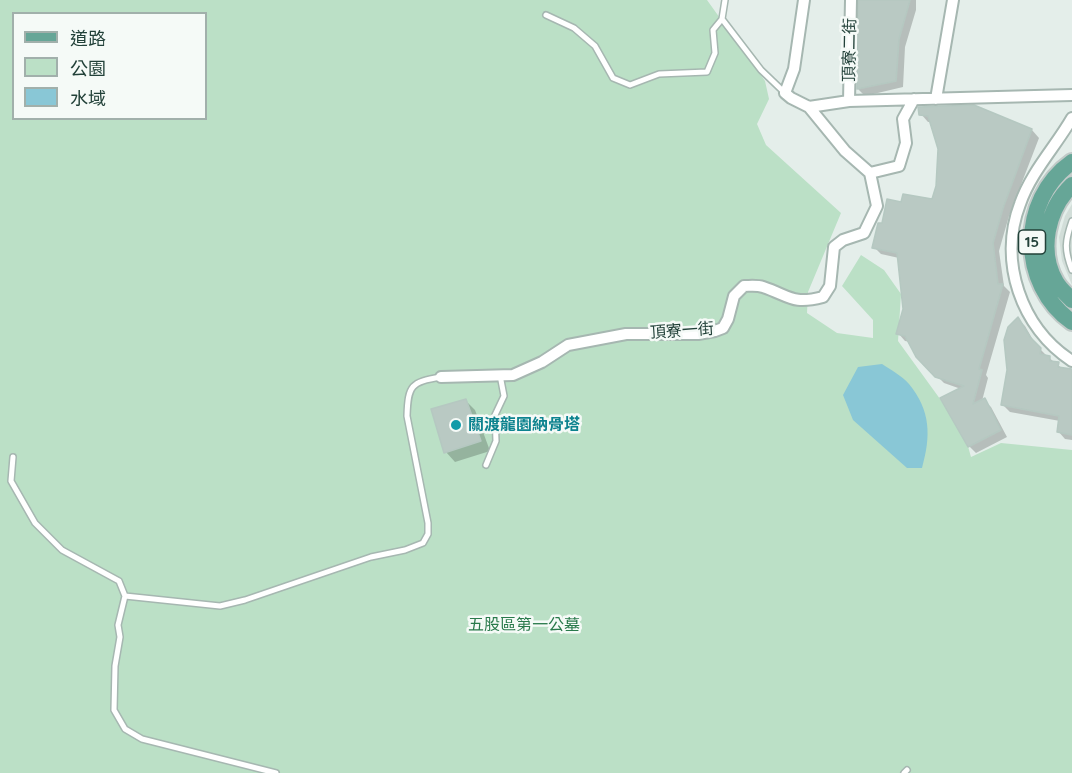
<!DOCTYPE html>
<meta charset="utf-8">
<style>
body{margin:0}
#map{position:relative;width:1072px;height:773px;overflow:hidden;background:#e4eeea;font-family:Quicksand,"Noto Sans TC",sans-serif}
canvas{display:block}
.legend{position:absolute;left:12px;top:12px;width:195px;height:108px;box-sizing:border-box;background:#f5faf7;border:2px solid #a1b0ab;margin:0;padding:8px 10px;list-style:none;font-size:18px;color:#224139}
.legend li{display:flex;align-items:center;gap:12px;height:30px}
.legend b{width:30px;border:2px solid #a1b0ab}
</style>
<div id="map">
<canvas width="1072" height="773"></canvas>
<ul class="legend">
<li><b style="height:8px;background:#66a697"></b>道路</li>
<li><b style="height:16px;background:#bbe0c6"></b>公園</li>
<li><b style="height:16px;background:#89c7d6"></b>水域</li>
</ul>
</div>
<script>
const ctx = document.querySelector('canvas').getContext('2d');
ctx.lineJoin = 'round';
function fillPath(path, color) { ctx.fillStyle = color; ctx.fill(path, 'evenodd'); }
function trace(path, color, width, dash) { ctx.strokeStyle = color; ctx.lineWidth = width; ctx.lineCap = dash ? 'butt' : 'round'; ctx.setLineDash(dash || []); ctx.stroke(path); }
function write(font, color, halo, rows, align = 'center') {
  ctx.font = font + ' Quicksand,"Noto Sans TC",sans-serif'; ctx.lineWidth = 5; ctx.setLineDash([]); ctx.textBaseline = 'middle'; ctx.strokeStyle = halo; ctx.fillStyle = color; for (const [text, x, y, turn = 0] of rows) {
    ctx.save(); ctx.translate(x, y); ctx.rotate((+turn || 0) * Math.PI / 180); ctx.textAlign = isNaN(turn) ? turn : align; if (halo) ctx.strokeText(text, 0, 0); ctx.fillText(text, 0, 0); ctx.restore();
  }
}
const built = new Path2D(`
 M1072,204V285L1062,261L1059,237L1065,216Z`);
const green = new Path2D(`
 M0,0H707L765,81L769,99L757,124L766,145L841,213L808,292L807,313L837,333L873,338V320L842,286L861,255L884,270L901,294L898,341L964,432L971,457L1001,443L1072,450V773H0ZM14,14H206V118H14Z`);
const water = new Path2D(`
 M882,364C891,370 902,376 909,384C931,411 931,436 922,468H907L853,420L843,395L858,367Z`);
const shadow = new Path2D(`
 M859,0H916V10L905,47L903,87L865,96L858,89Z
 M973,107L1032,130L1039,138L1009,216L999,251L1004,286L1010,292L986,375L988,378L982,401L984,400L991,407L1007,437L976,453L969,446L961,389L944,383L917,356L910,342L905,341L898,333L905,309L899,258L881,254L874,247L883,225L903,204L933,201L937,186L940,149L932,122H928L921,114Z
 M1018,319L1025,326L1036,345L1048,357L1063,369L1072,370V440L1065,439L1058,431L1060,421L1010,412L1003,405Z
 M466,401L475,410L490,451L455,462L446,452Z`);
const building = new Path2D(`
 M858,0H910L899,39L896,81L857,89Z
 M974,105L1032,129L1003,208L993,243L998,284H1003L979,369L982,370L973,404L985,398L1001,430L968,447L940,398L964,386L935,377L916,357L905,336L896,334L903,309L897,253L872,248L878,223H882L887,199L901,202L903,194L932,199L936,186L938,149L928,116L919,115L918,107Z
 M1018,317L1030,337L1041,348L1040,354L1050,356V361L1059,362L1058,367L1072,369V435L1057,432L1059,416L1001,405L1007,370L1004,340L1008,327Z
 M466,399L481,441L444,453L431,409Z`);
const lane = new Path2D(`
 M546,15L574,28L595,46L613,78L630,85L659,74L707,72L715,53L713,30L722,19L725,0
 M722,19L761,70L785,93
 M1072,221C1065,241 1064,250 1072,270
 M13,457L11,481L35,523L62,550L119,581L125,596L118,625L120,637L115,666L114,710L125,729L142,739L276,773
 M486,465L496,441L495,415L504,396L500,375
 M125,596L220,606L245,600L371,557L405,550L423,543L428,534V523L407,416C408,385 411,382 441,377
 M904,773L907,770`);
const street = new Path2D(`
 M804,0L794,69L785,93L791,98L809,107L845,151L870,173L899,166L906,143L903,119L914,99
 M936,99L953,0
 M849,101L851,0
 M809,107L849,101L1072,95
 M1072,118C1056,146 1031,172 1020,204C998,261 1021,328 1072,361
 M441,377L513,375L542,362L568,345L626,334H698L715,331L723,328L728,319L734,296L744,286C750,286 757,285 763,287C790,296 792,305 823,297L830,286L834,247L843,240L864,233L877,206L870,173`);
const primary = new Path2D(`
 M1072,162C1018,200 1019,285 1072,322
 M1072,185C1047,209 1038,251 1056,282C1060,289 1067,295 1072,300`);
const markers = [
 [456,425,6,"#0f9aa8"]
];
const shields = [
 [1032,242,27]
];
const shieldNames = [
 ["15",1032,242]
];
const streetNames = [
 ["頂寮二街",850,50,-89],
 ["頂寮一街",682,331,-4]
];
const cultureNames = [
 ["關渡龍園納骨塔",468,425]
];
const parkNames = [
 ["五股區第一公墓",524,625]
];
fillPath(built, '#d2ded9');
fillPath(green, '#bbe0c6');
fillPath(water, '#89c7d6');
fillPath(shadow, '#0003');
fillPath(building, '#b9c9c3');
trace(building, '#b5c8c1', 1.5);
trace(lane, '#a6b7b1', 8);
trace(street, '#a6b7b1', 14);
trace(primary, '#c1cac8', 20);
trace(lane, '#fff', 5);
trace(street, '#fff', 10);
trace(primary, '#66a697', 16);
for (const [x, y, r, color] of markers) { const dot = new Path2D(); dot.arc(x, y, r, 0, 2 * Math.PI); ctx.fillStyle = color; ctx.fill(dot); trace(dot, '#f5faf7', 2); }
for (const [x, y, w] of shields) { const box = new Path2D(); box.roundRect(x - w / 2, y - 12, w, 24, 4.5); ctx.fillStyle = '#f5faf7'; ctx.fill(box); trace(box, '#224139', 1.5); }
write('bold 15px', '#224139', null, shieldNames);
write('16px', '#224139', '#f5faf7', streetNames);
write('bold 16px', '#0d838f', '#f5faf7', cultureNames, 'left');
write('16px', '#297a4b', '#f5faf7', parkNames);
</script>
